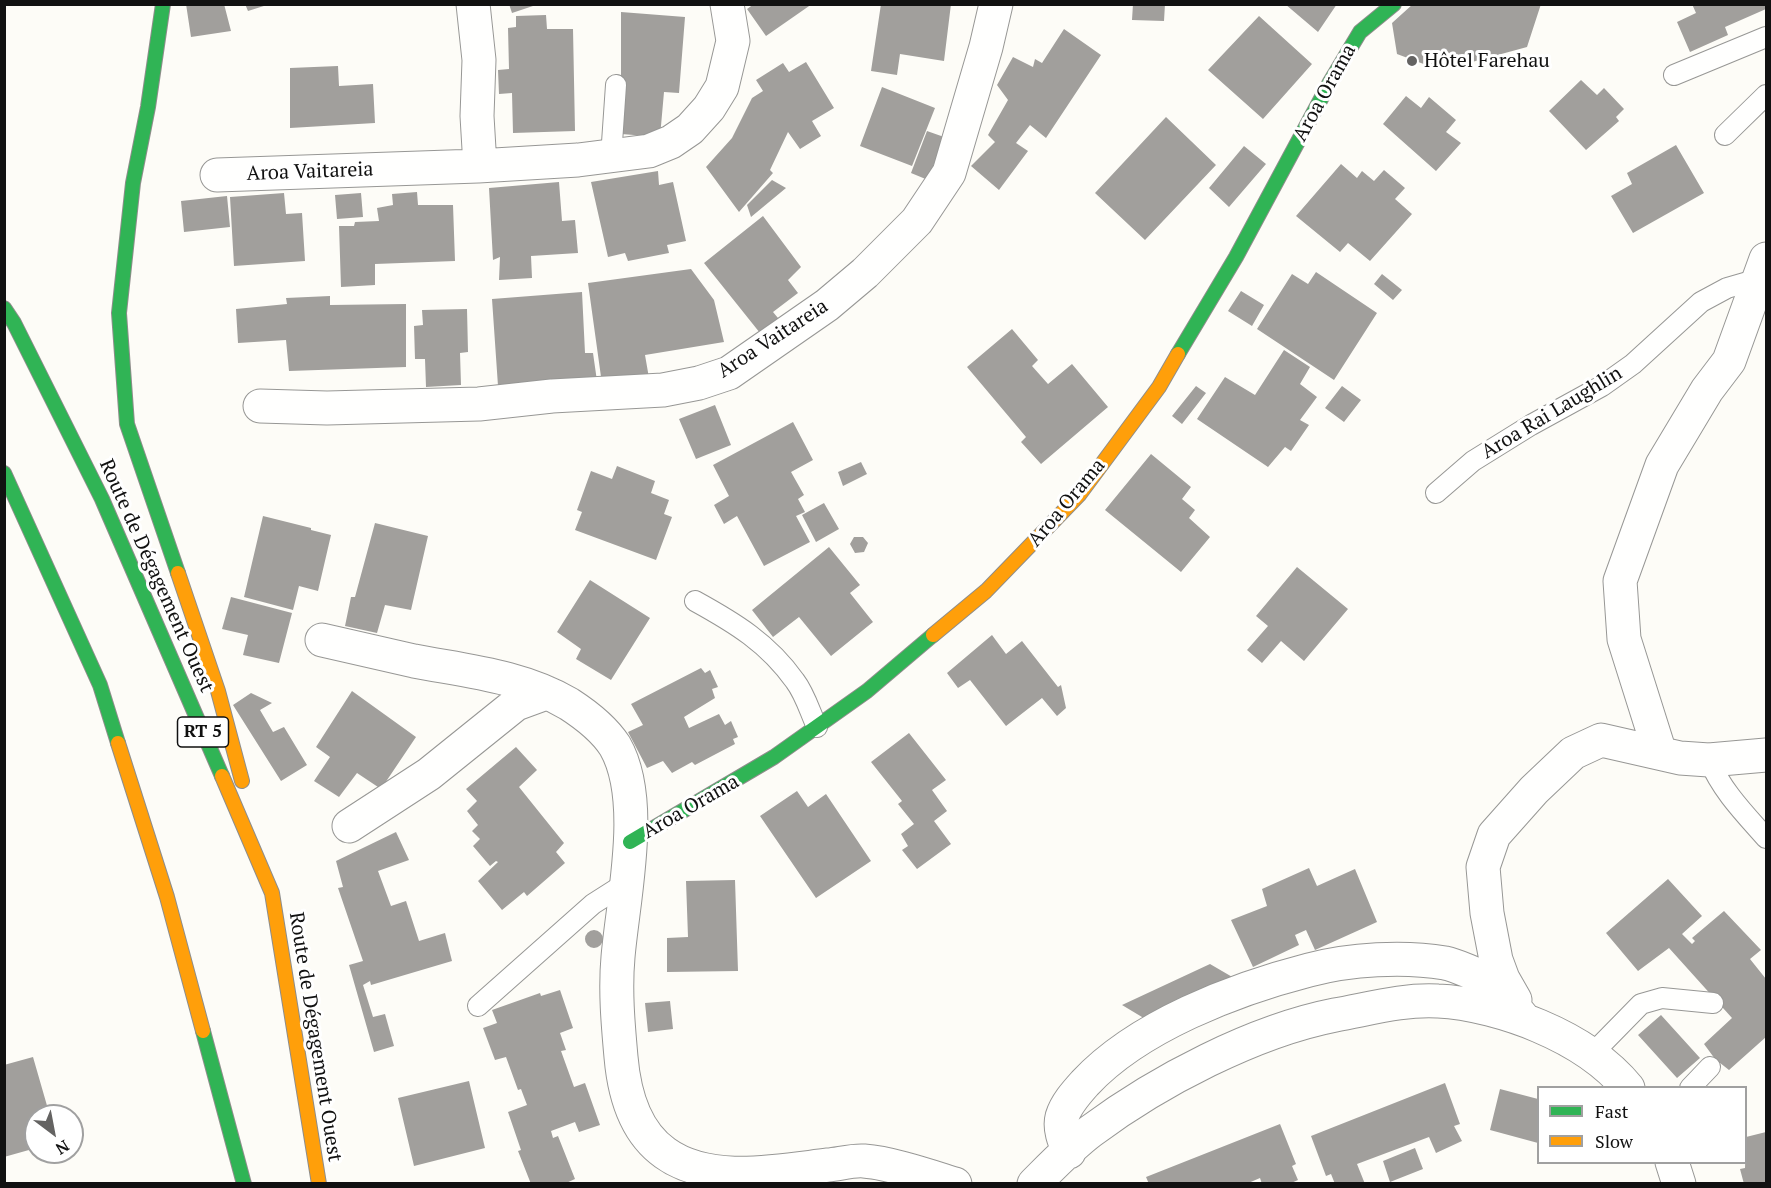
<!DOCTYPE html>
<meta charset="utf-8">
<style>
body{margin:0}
#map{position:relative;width:1771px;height:1188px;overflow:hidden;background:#fdfcf7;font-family:"PT Serif",serif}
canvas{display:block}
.frame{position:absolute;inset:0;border:6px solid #111;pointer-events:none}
.legend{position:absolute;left:1537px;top:1086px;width:210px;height:78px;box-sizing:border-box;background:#fff;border:2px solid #a0a0a0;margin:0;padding:8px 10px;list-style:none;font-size:18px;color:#111}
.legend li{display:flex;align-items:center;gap:12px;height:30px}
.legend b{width:30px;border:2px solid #a0a0a0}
.north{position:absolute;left:24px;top:1104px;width:60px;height:60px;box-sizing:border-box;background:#fff;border:2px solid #a0a0a0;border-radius:50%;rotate:148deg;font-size:16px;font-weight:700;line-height:24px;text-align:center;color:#111}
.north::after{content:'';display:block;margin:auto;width:21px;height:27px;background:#646362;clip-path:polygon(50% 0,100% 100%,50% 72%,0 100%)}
</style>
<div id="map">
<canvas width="1771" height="1188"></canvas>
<div class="frame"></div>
<ul class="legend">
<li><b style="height:8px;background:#30b455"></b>Fast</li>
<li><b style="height:8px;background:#ff9f0a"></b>Slow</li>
</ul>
<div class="north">N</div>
</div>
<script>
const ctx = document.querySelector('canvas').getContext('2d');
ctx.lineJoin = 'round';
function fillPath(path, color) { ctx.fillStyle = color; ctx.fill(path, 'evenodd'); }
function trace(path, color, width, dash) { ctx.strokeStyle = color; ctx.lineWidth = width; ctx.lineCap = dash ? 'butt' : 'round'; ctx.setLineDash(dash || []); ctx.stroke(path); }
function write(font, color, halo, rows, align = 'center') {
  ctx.font = font + ' "PT Serif",serif'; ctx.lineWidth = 6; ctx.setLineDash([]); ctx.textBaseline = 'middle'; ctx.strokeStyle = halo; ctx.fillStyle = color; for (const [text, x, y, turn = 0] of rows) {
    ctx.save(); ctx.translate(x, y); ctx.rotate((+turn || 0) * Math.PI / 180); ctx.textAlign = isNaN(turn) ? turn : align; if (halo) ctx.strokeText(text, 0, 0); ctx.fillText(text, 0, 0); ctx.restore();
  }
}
const building = new Path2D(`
 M186,4H224L231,31L191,37Z
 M245,4H267V5L248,11Z
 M509,4H535L536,5L512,13Z
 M754,4H812L766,36L747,9Z
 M881,4H951L944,61L900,54L897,75L871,71Z
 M1133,4H1165L1164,21L1132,20Z
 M1285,4H1337L1318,32Z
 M1413,4H1541L1527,47L1450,68L1444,62L1437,69L1397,54L1392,23Z
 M1692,4H1766V9L1725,27L1728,35L1690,52L1677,22L1696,13Z
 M621,12L685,17L679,93L664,92L660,137L621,134Z
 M546,15L547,29H573L575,131L513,133L512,93L499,94L498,70L509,69L508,28L516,27V16Z
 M1259,16L1312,64L1263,119L1208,70Z
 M1064,29L1101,55L1046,138L1030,125L1016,143L1028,151L999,190L971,166L995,142L988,135L1008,100L997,85L1013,57L1033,67L1035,59L1042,63Z
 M806,62L834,108L812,121L821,136L800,149L788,132L770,170L773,173L739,212L706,167L732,138L752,98L763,91L756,80L783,63L789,72Z
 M338,66L339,86L373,84L375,123L290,128V68Z
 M1581,80L1597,95L1604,88L1624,109L1616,117L1619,121L1586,150L1549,111Z
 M882,87L935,108L912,166L860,146Z
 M1406,96L1421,108L1429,97L1456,120L1446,132L1461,143L1436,171L1383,124Z
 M1166,117L1216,165L1145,240L1095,193Z
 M927,131L944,137L928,180L911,173Z
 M1676,145L1704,193L1633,233L1611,196L1632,184L1627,173Z
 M1244,146L1266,164L1229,207L1209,188Z
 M1341,164L1357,178L1362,171L1374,181L1384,170L1405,188L1395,199L1412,214L1370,261L1348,243L1340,252L1296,216Z
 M658,171L659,185L673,182L686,241L667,245L669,253L628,261L625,253L608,257L591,182Z
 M772,180L786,188L751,217L747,205Z
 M559,182L562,221L575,220L578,253L531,256L532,278L499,280L500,257L493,260L489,188Z
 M417,192L418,205H453L455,261L375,264V285L341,287L339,226H354L355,222L379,221L377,208L393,205L392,194Z
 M284,193L286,214L302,213L305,261L234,266L230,197Z
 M361,193L363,217L337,219L335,195Z
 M227,196L230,227L184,232L181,201Z
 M763,216L801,267L788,280L798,293L773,312L783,324L764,338L704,263Z
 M691,269L714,300L724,342L645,355L649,378L602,384L588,283Z
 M1316,272L1377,313L1334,380L1257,329L1292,274L1308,284Z
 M1382,274L1402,290L1393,300L1374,284Z
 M1241,291L1264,305L1252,326L1228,311Z
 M582,292L585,353H593L597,381L498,386L492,299Z
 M330,296V305L406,304V367L289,371L286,340L238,343L236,309L287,304L286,298Z
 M467,309L468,352L460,353L461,385L426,387L425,359H415L414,326L423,325L422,310Z
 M1012,329L1038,360L1032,366L1048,384L1072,364L1108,407L1041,464L1021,442L1026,437L967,367Z
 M1284,350L1310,367L1300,384L1317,397L1300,420L1309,425L1291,451L1285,447L1268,467L1197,419L1225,377L1255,395Z
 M1196,386L1206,393L1182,424L1172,416Z
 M1342,386L1361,400L1344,422L1325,408Z
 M715,405L731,445L696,459L679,419Z
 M793,422L813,460L791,472L804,495L798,499L805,512L796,516L810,542L764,566L737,516L724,524L714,505L729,496L713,465Z
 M1151,454L1191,487L1182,499L1195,510L1189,518L1210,537L1181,572L1105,510Z
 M861,462L867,474L843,486L838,472Z
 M617,466L655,481L651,493L669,500L664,514L672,517L656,560L575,530L582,512L577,510L591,471L612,479Z
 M824,503L839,529L816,542L802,515Z
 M263,516L311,528V530L331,535L318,591L299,586L293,610L244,597Z
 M375,523L428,536L411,610L385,605L377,633L345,626L351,597H355Z
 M854,537H863L868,543L864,552L855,553L850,544Z
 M829,547L860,585L850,593L873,622L831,656L799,617L773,637L752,610Z
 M1297,567L1348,609L1304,661L1281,641L1262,663L1247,650L1268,626L1256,616Z
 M590,580L650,618L611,680L576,659L581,649L557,632Z
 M231,597L292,613L279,663L243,655L248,635L222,629Z
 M992,635L1006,654L1022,641L1058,687L1061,685L1066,708L1057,716L1042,698L1006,726L970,680L958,688L947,673Z
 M701,668L705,673L710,670L718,687L712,689L715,698L684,717L689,728L719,714L725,725L731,721L738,737L733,739L735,744L695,765L692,762L672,773L663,761L647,768L628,732L643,725L631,704Z
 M352,691L416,737L381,789L357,773L339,797L314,781L330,757L316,747Z
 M251,693L272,703L260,710L273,732L284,727L307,765L281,781L233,705Z
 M909,733L946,780L932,790L947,811L934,821L951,844L917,869L902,850L908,846L901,834L914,824L898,804L902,801L871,762Z
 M516,747L537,770L519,787L564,843L556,852L565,863L527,896L524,892L502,910L478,881L498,862L496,861L490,866L473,846L480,839L472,831L478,825L467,811L477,801L466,789Z
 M797,791L808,807L826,794L871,861L816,898L760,816Z
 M396,832L409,860L378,871L391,906L406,901L419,941L445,933L452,961L371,985L370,981L363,985L373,1017L385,1014L394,1046L374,1052L349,965L363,961L338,888L343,887L336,861Z
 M1309,868L1317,886L1355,869L1377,922L1315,950L1306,930L1295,935L1299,945L1253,967L1231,920L1267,906L1262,889Z
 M1668,879L1702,916L1682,934L1692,944L1695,941L1692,938L1724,911L1761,950L1750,959L1766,979V1037L1729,1070L1715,1059L1704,1044L1732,1018L1669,948L1638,971L1606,933Z
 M735,880L738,971L667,972V938L688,937L686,881Z
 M585 939a9 9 0 1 1 18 0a9 9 0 1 1-18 0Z
 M1210,964L1234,978L1147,1020L1122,1005Z
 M560,990L573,1028L560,1033L566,1050L561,1051L574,1087L585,1083L600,1125L579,1132L575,1122L551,1131L553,1138L558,1136L575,1179L564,1184H531L518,1151L521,1150L508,1112L527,1105L521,1089L518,1090L506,1057L495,1060L483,1028L497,1023L492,1010L540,993L541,996Z
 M670,1001L673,1029L648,1032L645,1003Z
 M1661,1015L1700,1058L1677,1078L1638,1035Z
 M33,1057L50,1116H36V1148L4,1157V1065Z
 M469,1081L485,1148L414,1166L398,1098Z
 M1445,1083L1460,1124L1454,1126L1462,1141L1436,1153L1429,1137L1357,1164L1365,1184H1335L1331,1174L1326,1176L1311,1136Z
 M1500,1089L1538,1099V1143L1490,1130Z
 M1280,1124L1296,1164L1292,1166L1298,1180L1289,1184H1262L1260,1178L1246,1184H1149L1146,1177Z
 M1766,1132V1184H1744L1740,1169L1745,1168L1746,1137Z
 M1415,1148L1423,1169L1390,1182L1383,1161Z`);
const lane = new Path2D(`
 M1674,75L1766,37
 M1725,135L1766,95
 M611,157L616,85
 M1436,493L1473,461L1531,425L1602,386L1633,364L1701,302L1727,288L1758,279
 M695,601C735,623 768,643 795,681C805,694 810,712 817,727
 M1709,760C1722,791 1744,813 1766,838
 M478,1006L593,904L626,883
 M1591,1055L1641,1004L1662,998L1713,1003
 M1690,1088L1710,1067`);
const street = new Path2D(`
 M473,4L479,60L477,116L480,166
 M217,175L478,166L578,160L649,151L671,142L690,129L709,108L722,87L733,41L727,4
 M260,406L327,408L479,404L552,396L663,390L699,383L729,373L827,305L865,273L917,221L949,173L986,47L996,4
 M322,640C353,647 383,654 414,661C466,671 522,676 569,704C586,715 604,729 615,746C646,800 623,898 618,957C615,990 618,1024 621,1057C624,1092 634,1131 665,1153C709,1185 778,1171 828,1165C839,1164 853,1160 864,1161C891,1163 929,1176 955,1184
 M1660,753L1624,639L1620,581L1662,465L1707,390L1729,361L1766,259
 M349,826L429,774L516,704L546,693
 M1515,1000L1503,979L1496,960L1487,913L1483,867L1494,835L1534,790L1573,753L1601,740L1680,758L1709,760L1766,755
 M1069,1152C1064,1141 1059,1128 1062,1117C1066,1104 1076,1093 1085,1083C1138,1026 1235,989 1309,970C1350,959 1404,956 1445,963C1455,965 1481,976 1491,982C1502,990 1515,1009 1524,1019
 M1672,1162L1679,1184
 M1034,1184C1052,1166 1071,1146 1091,1131C1158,1081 1254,1031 1335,1015C1369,1009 1403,999 1438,1001C1469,1002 1511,1014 1539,1026C1572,1040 1605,1060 1628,1088`);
const fast = new Path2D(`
 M163,4L148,107L133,183L119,313L127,424L178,573
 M4,308L14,323L102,499L222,776
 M1178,354L1236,257L1330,82L1360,32L1394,4
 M4,473L100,685L118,743
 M630,842L774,757L867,691L933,635
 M203,1031L244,1184`);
const slow = new Path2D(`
 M178,573L218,691L242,781
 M933,635L986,591L1079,495L1159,387L1178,354
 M118,743L167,897L203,1031
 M222,776L272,893L319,1184`);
const markers = [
 [1412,61,6,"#646362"]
];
const shields = [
 [203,732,51]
];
const shieldNames = [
 ["RT 5",203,732]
];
const poiNames = [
 ["Hôtel Farehau",1424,61]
];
const streetNames = [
 ["Aroa Orama",1325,93,-61],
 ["Aroa Vaitareia",310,172,-2],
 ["Aroa Vaitareia",773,339,-33],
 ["Aroa Rai Laughlin",1552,413,-31],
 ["Aroa Orama",1067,503,-50],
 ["Route de Dégagement Ouest",156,576,66],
 ["Aroa Orama",691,807,-30],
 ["Route de Dégagement Ouest",315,1037,81]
];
fillPath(building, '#a19f9c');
trace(lane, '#979795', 22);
trace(street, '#979795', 35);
trace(fast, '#8e8d8b', 16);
trace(slow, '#8e8d8b', 16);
trace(lane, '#fffffe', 20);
trace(street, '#fffffe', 33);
trace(fast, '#30b455', 14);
trace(slow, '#ff9f0a', 14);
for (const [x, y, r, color] of markers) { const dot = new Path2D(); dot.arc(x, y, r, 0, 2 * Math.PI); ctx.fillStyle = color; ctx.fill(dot); trace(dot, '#fff', 2); }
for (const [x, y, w] of shields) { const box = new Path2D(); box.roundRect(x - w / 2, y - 15, w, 30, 4.5); ctx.fillStyle = '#fff'; ctx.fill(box); trace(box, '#111', 1.5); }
write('bold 18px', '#111', null, shieldNames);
write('20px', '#111', '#fff', poiNames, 'left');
write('20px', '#111', '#fff', streetNames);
</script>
